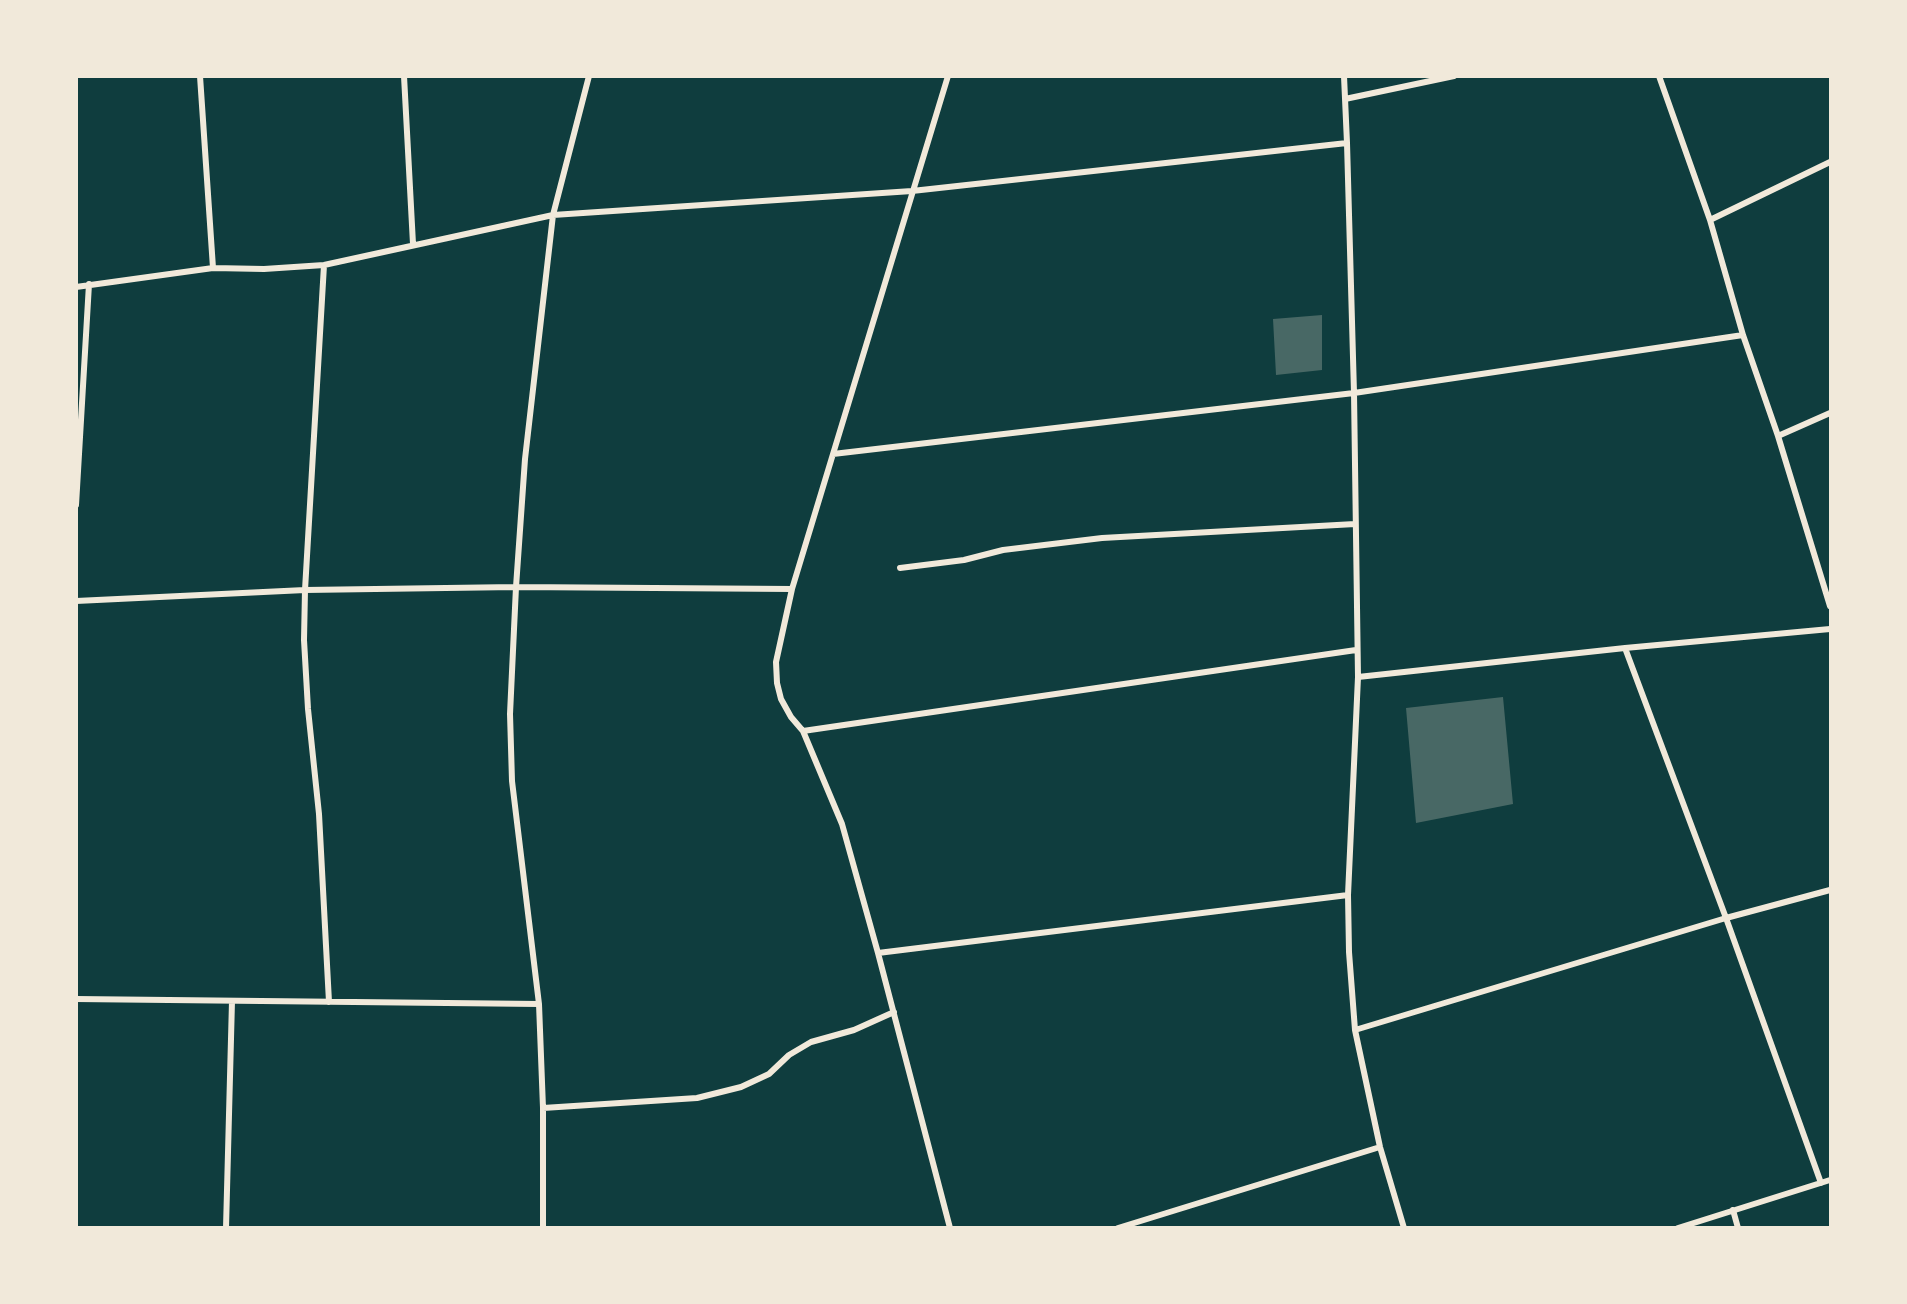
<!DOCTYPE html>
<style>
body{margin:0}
#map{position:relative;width:1907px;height:1304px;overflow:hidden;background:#0f3d3e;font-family:Ubuntu,sans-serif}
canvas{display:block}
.frame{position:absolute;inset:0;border:78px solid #f1e9da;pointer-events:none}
</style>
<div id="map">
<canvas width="1907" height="1304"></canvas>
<div class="frame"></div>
</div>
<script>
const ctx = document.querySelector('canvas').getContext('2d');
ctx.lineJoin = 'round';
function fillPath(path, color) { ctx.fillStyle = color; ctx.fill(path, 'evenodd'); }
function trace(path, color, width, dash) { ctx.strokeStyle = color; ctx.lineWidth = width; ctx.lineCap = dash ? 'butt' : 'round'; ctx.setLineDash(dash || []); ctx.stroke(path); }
const building = new Path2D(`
 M1322,315V370L1276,375L1273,319Z
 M1503,697L1513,804L1416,823L1406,708Z`);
const minor = new Path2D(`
 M200,76L213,268
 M404,76L413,244
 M1344,76L1347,143L1354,393L1358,677L1348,895L1349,952L1355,1030L1380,1147L1404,1228
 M1659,76L1710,220L1743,335L1778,436L1830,606
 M1345,99L1454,76
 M1710,220L1830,162
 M324,265L305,590L304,640L308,709L319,814L329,1002
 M76,287L213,268L264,269L324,265L553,215L912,191L1347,143
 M1778,436L1830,413
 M833,454L948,76
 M76,505L89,284
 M900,568L964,560L1003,550L1102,538L1355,524
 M76,601L305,590L516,587L792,589
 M1625,648L1726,918L1821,1183
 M1358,677L1625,648L1830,629
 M803,731L1356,650
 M878,953L1348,895
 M76,999L539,1004
 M1355,1030L1726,918L1830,890
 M543,1108L697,1098L741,1087L769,1074L789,1055L811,1042L854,1030L894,1012
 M1733,1210L1738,1228
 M226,1228L232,1001
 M543,1228V1108L539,1004L512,781L510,714L516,587L525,459L553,215L589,76
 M950,1228L878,953L842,824L803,731L791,717L781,699L777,683L776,662L792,589L833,454L1354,393L1743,335
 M1118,1228L1380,1147
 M1678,1228L1830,1180`);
fillPath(building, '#486865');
trace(minor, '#f1e9da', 6);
</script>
